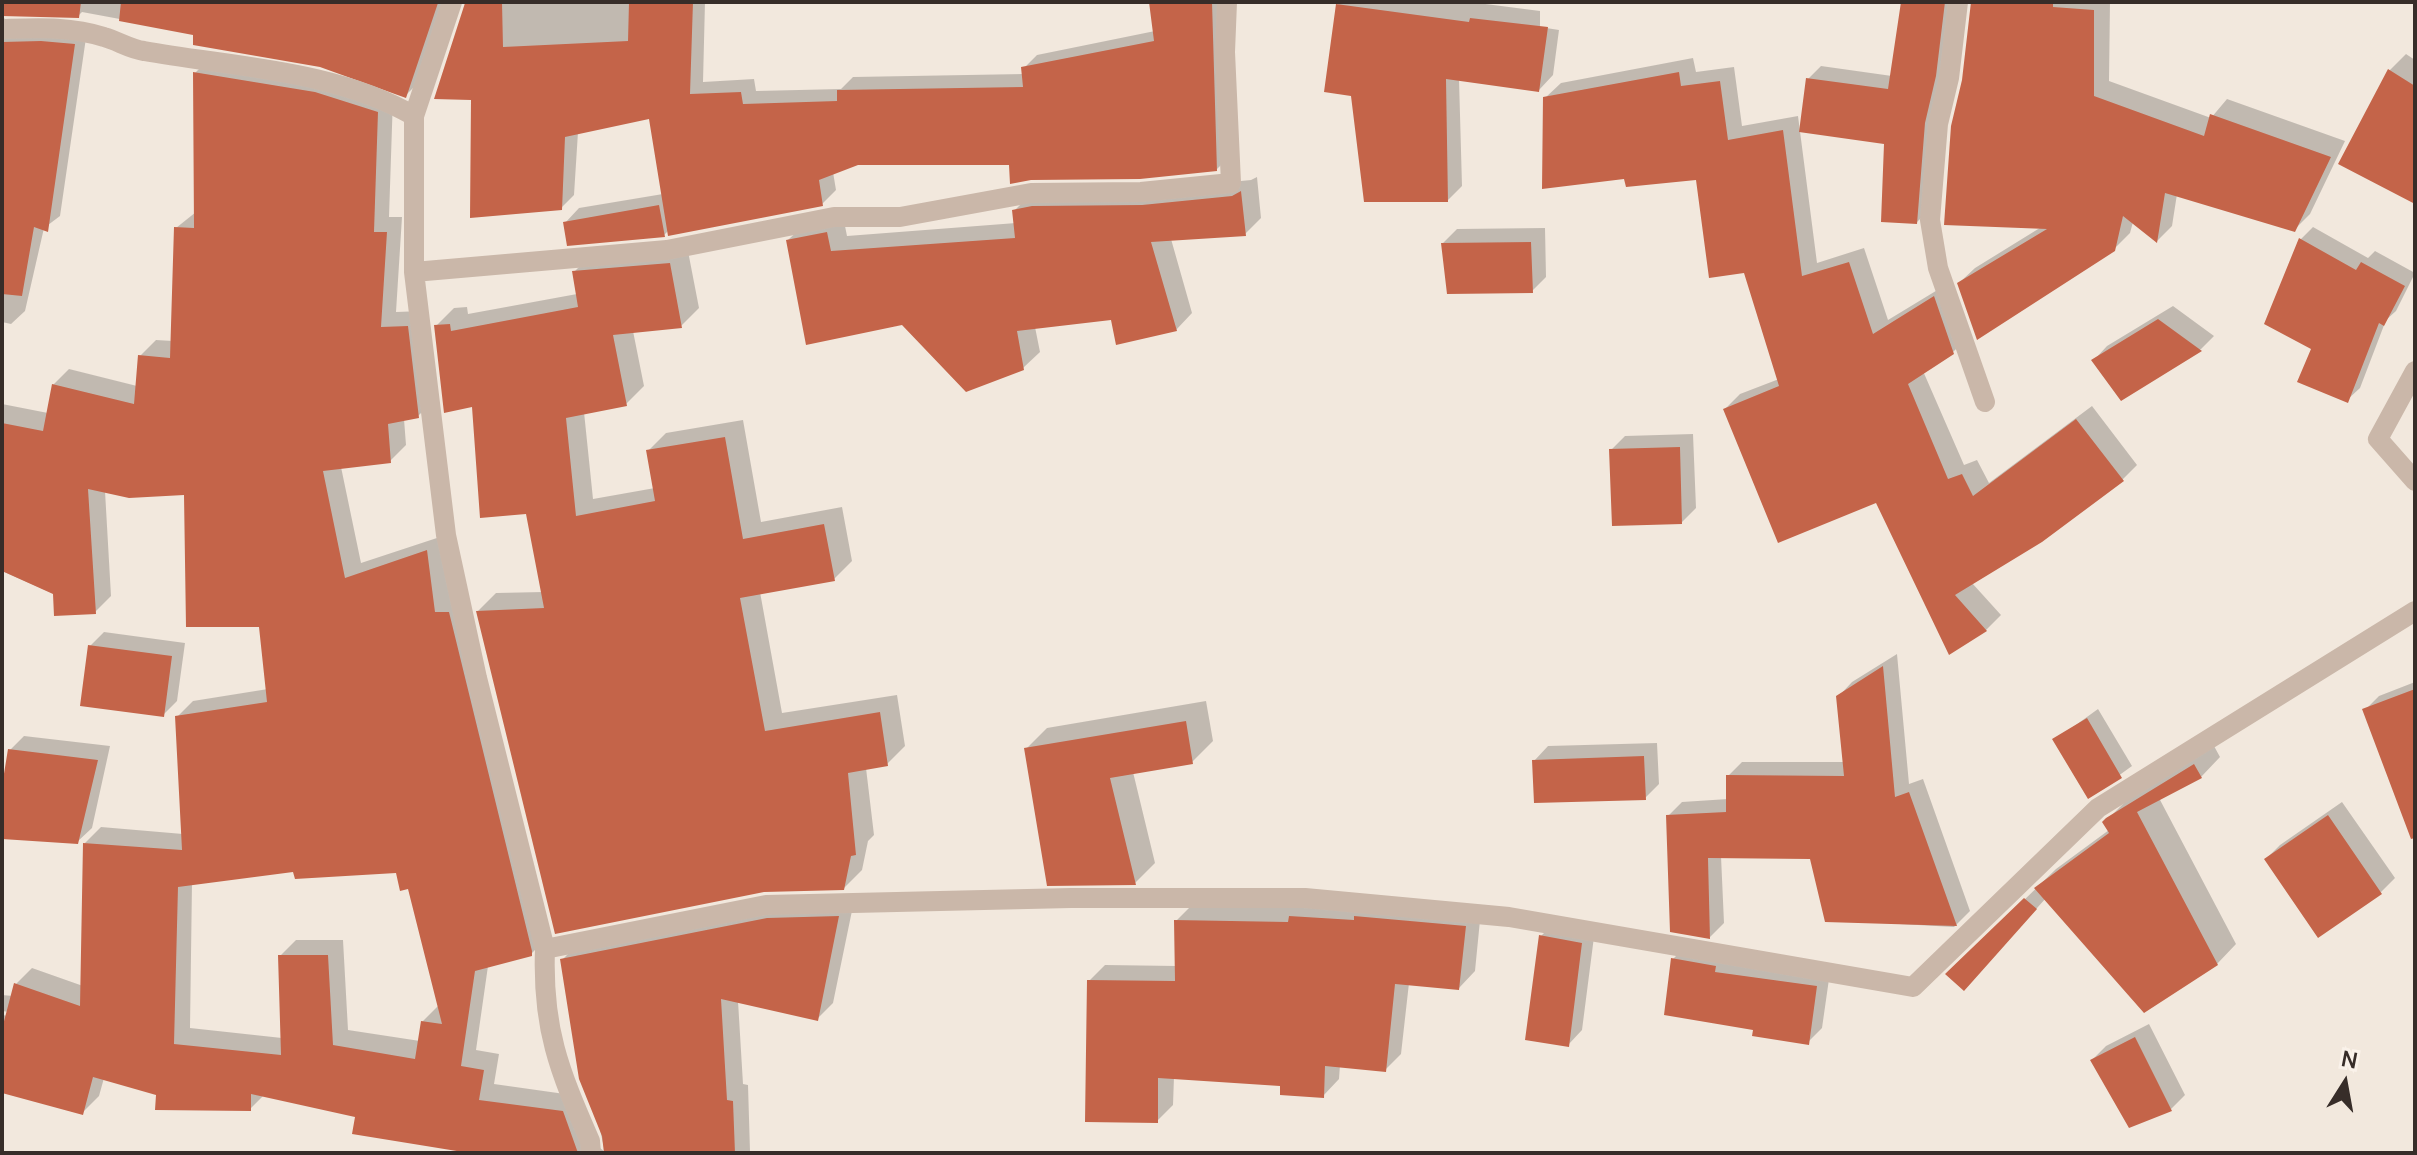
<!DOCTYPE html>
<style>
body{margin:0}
#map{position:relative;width:2417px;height:1155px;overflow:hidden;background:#f2e8dd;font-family:Manrope,sans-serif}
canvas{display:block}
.frame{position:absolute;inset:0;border:4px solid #372d29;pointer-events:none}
.north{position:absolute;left:2305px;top:1043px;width:80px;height:80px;-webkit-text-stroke:6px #faf2ea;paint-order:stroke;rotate:11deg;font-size:22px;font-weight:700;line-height:32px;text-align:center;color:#372d29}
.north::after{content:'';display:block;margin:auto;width:28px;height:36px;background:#372d29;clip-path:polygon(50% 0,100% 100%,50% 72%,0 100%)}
</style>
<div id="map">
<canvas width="2417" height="1155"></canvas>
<div class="frame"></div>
<div class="north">N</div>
</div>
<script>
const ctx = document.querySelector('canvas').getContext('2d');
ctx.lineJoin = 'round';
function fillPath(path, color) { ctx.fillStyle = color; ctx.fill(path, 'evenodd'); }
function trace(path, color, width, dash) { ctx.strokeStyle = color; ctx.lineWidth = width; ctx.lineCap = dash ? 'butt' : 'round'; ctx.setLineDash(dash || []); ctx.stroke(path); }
const shadow = new Path2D(`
 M2,2H446L419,82L406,95L321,65L195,33L82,12L78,16H3L10,28L87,31L60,216L44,228L25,311L11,324L2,322Z
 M468,2H705L703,82L754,79L756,91L841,89L853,77L1024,74V68L1037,55L1155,31L1151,2H1226L1230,156L1217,169L1011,163H858L833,172L836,190L822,204L669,230L664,235L565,223L579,208L663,194L650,116L578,132L574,195L561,208L473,98Z
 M1340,2H1470L1540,11V27L1559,30L1553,75L1539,90L1459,79L1462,186L1448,200L1353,94L1338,5Z
 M1904,2H1956L1930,209L1917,222L1886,142L1808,79L1821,66L1892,76Z
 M1972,2H2110L2109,81L2211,118L2227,99L2345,141L2310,214L2294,230L2177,194L2172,226L2157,241L2133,222L2130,233L2114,249L1959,283L1975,268L2043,226L1964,80Z
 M2406,54L2415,60V202L2389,71Z
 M211,57L393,97L389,217H402L396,312L423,311L434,400L418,416L404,419L406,445L390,461L341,467L361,563L443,536L547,938L531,954L488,966L476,1050L499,1054L494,1084L579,1096L595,1144L605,1152L562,960L578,944L854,901L833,1003L817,1019L738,1001L743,1084L748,1085L750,1151L764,1153H482L357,1116L264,1095L250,1109L158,1094L104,1078L99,1096L83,1112L2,1092V1015L16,1017V1013L2,1011V995L13,996L16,984L32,968L83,986L85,843L101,827L183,834L177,717L193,701L268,689L260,625L186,493L105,491L111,596L95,612L2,571V404L48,413L53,385L69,369L137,386L140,356L156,340L173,341L176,228L196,212L195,73ZM295,870L397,871L410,887L440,1004L422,1022L420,1041L348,1030L343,940H296L280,956L282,1038L190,1028L192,883Z
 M1693,58L1696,72L1734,67L1742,126L1798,116L1817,263L1864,248L1888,320L1949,283L1968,337L1953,352L1923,371L1964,465L1977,460L1989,483L2092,406L2137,465L2122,480L1972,583L2001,615L1986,630L1950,652L1877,501L1725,409L1740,394L1779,379L1745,271L1698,178L1626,177L1545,98L1561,83Z
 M1257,177L1261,218L1245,234L1171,239L1192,313L1176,330L1112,318L1035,327L1040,352L1023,368L902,323L788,240L805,224L843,216L847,236L1016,223L1015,210L1031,194L1160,189L1251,180Z
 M2313,227L2368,258L2375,251L2415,273L2396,311L2386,320L2360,388L2347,400L2313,348L2300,240Z
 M1545,228L1546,277L1532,291L1443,243L1457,229Z
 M687,246L699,308L681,326L633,331L644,386L626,404L584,412L593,499L655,488L648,451L666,433L743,420L761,522L842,507L852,561L834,579L760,592L782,713L897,695L905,746L887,764L866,768L874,835L868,841L862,870L844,888L478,611L496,593L543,592L528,511L436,326L454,308L467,307L468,314L577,294L574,272L592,254Z
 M2173,306L2214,336L2201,349L2122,398L2094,360L2107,346Z
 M1693,434L1696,508L1682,522L1611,450L1625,436Z
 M104,632L185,643L177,701L163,715L90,646Z
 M1897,654L1909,784L1923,779L1970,911L1954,927L1827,920L1811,857L1721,856L1724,923L1710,937L1668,816L1682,802L1728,799V776L1742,762H1844L1838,697L1852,682Z
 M2415,682V769L2365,710L2379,696Z
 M1206,701L1213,741L1192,762L1133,772L1155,863L1135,883L1026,749L1047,728Z
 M2098,709L2132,766L2089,797L2055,740Z
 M24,736L110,746L92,828L77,842L2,837V798L10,750Z
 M1657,743L1659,784L1645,798L1534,761L1548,746Z
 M2214,746L2220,757L2201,777L2159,798L2236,944L2217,964L2046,898L1978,974H1948L2056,869L2109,830L2105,822L2128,799Z
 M2342,802L2395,878L2381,892L2266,859L2280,845Z
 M1192,905L1481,910L1475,971L1459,988L1409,983L1401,1054L1385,1070L1340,1065L1339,1079L1323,1096L1283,1084L1174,1077L1173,1105L1157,1121L1089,981L1105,965L1177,966L1176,921Z
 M1555,922L1595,929L1582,1030L1568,1045L1541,936Z
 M1687,945L1830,972L1822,1028L1808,1042L1673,959Z
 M2149,1024L2185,1095L2171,1109L2092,1060L2106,1046Z`);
const building = new Path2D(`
 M2,2H81L79,18L2,16Z
 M121,2H389L438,3L406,98L320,67L193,45V35L119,21Z
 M502,2L503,47L628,41L629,2H693L690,94L741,92L743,104L837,101V90L1023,87L1021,67L1154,41L1149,2H1212L1217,171L1140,179L1031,180L1010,184L1009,165H858L819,180L823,206L668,236L649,119L565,137L562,210L470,218L471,100L434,99L465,3Z
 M1901,2H1945L1936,76L1925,123L1917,224L1881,222L1884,144L1799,132L1806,78L1888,89Z
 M1971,2H2053V7L2094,10V96L2204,136L2210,114L2331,157L2295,232L2165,193L2157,243L2123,216L2115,251L1977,340L1957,283L2047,229L1944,225L1951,126L1962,80Z
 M1336,4L1469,22L1470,18L1548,27L1539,92L1446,79L1448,202H1364L1351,96L1324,92Z
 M41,41L75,44L48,232L34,227L22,296L2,294V42Z
 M2388,69L2415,86V204L2338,164Z
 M193,72L315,92L378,112L374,232H387L381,327L408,326L419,418L388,424L391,463L323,471L345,578L427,550L435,612H449L532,951V956L475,971L461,1066L484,1070L479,1100L563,1111L578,1153H469L352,1134L355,1117L251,1094V1111L155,1110L156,1095L93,1077L83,1115L2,1093V1029L14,983L80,1006L83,843L182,850L175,716L267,702L259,627H186L184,495L129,498L88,489L96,614L54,616L53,594L2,571V423L43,431L52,384L134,404L138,355L170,358L174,227L194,228ZM293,872L295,879L396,873L400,891L408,889L442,1024L421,1021L415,1059L333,1045L328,955H278L281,1055L174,1044L178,887Z
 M1679,72L1681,86L1720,81L1728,140L1783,130L1802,276L1849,262L1873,334L1934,296L1954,354L1908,384L1948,479L1962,474L1973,496L2076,419L2124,481L2042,542L1955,595L1987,631L1949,655L1876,503L1778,543L1723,409L1779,386L1744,273L1709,278L1696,180L1626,187L1624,179L1542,189L1543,97Z
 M1241,191L1246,236L1151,242L1177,331L1116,345L1111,320L1017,331L1024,370L966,392L902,325L806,345L786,240L827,232L831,251L1015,238L1012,210L1032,206L1142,205L1232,196Z
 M659,205L665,237L567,246L563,222Z
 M2299,238L2356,270L2361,262L2405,286L2384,326L2379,323L2348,403L2297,382L2311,349L2264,324Z
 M1531,242L1533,293L1447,294L1441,243Z
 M670,263L682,328L613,335L627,406L566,418L576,516L655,501L646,450L725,437L743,539L824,524L835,581L740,598L765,731L880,712L888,766L848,773L856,855L851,856L844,890L764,892L555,934L476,611L544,608L526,514L480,518L472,407L444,413L434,325L450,324L451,331L578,307L572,271Z
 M2158,319L2202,351L2121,401L2091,360Z
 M1680,447L1682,524L1612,526L1609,449Z
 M88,645L172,656L164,717L80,706Z
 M1883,666L1895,797L1909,792L1957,926L1825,922L1810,859L1708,858L1710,939L1670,932L1666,815L1726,812V775L1844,776L1836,696Z
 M2415,689V838L2411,839L2362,709Z
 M2087,718L2122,778L2088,799L2052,739Z
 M1186,721L1193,764L1110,778L1136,885L1047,886L1024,748Z
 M8,749L98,760L78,844L2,839V786Z
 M1644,756L1646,800L1534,803L1532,760Z
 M2194,764L2202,778L2137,812L2218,965L2144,1013L2034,888L2109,833L2102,822L2106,818Z
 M2328,815L2382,894L2318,938L2264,859Z
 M2024,898L2037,909L1964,991L1945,974Z
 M839,916L818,1021L721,999L727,1100L733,1101L735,1153H604L602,1136L579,1079L560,959L767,918Z
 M1289,916L1354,920V916L1466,926L1459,990L1395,984L1386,1072L1325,1066L1324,1098L1280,1095V1086L1158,1078V1123L1085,1122L1087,980L1175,981L1174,920L1288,922Z
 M1539,935L1582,943L1569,1047L1525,1040Z
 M1671,958L1716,966L1715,972L1817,986L1809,1045L1752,1036L1753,1030L1664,1015Z
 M2135,1037L2172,1111L2129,1128L2090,1060Z`);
const street = new Path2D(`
 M1958,2L1949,78L1938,124L1930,220L1938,268L1985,402
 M2,29C37,28 70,26 104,37C118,41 130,49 144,51C233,67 336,70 414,116
 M414,272V116L452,2
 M2415,371L2378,439L2415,481
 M545,949L477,678L446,535L414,272L667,250L834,217H900L1031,193L1141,192L1231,183L1225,52L1227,2
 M591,1153L590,1141C559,1070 542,1028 545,949L766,905L1071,898H1305L1509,917L1913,987L2098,808L2415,611`);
fillPath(shadow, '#0003');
fillPath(building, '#c46449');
trace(street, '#cab7a9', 20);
</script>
